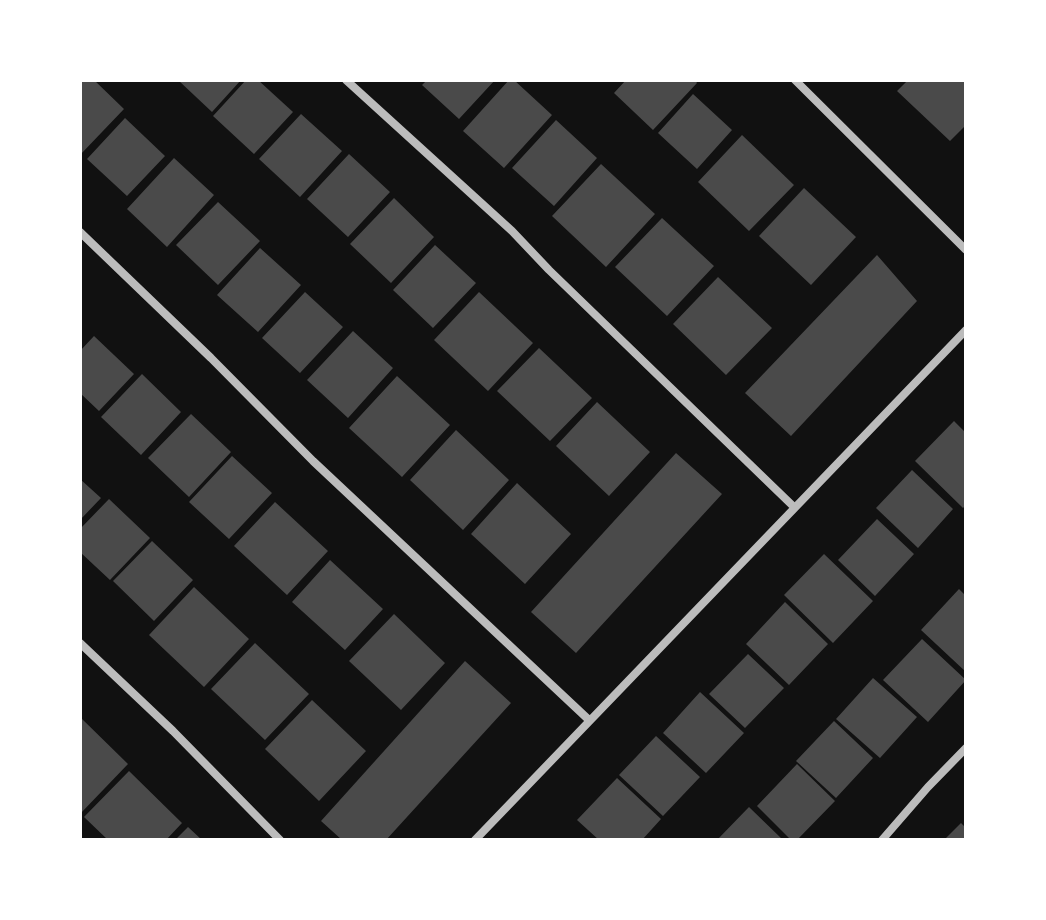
<!DOCTYPE html>
<style>
body{margin:0}
#map{position:relative;width:1046px;height:920px;overflow:hidden;background:#111;font-family:"Space Grotesk",sans-serif}
canvas{display:block}
.frame{position:absolute;inset:0;border:82px solid #fff;pointer-events:none}
</style>
<div id="map">
<canvas width="1046" height="920"></canvas>
<div class="frame"></div>
</div>
<script>
const ctx = document.querySelector('canvas').getContext('2d');
ctx.lineJoin = 'round';
function fillPath(path, color) { ctx.fillStyle = color; ctx.fill(path, 'evenodd'); }
function trace(path, color, width, dash) { ctx.strokeStyle = color; ctx.lineWidth = width; ctx.lineCap = dash ? 'butt' : 'round'; ctx.setLineDash(dash || []); ctx.stroke(path); }
const building = new Path2D(`
 M80,80H94L124,109L80,155Z
 M178,80H241L212,112Z
 M246,80H258L293,112L254,154L213,116Z
 M427,80H495L459,119L422,85Z
 M509,80H514L552,115L504,168L463,131Z
 M626,80H695L697,83L653,130L614,93Z
 M908,80H966V125L950,141L897,91Z
 M693,94L732,130L697,169L658,133Z
 M301,114L342,151L300,197L259,159Z
 M125,118L165,156L127,196L87,159Z
 M556,120L597,158L554,206L512,168Z
 M742,135L794,185L749,231L698,182Z
 M349,154L390,192L348,237L307,199Z
 M174,158L214,195L167,247L127,209Z
 M601,164L655,214L606,267L552,216Z
 M804,188L856,237L811,285L759,236Z
 M394,198L434,237L391,283L350,244Z
 M218,202L260,241L218,285L176,245Z
 M662,218L714,266L667,316L615,267Z
 M435,245L476,283L433,328L393,290Z
 M260,248L301,285L258,332L217,295Z
 M877,255L917,301L791,436L745,393Z
 M718,277L772,328L726,375L673,324Z
 M305,292L343,327L300,373L262,338Z
 M479,292L533,343L488,391L434,340Z
 M353,331L393,368L348,418L307,380Z
 M94,336L134,374L99,411L80,393V351Z
 M539,348L592,398L550,441L497,391Z
 M142,374L181,412L141,455L101,417Z
 M397,376L450,425L402,477L349,428Z
 M597,402L650,452L609,496L556,446Z
 M191,414L231,452L189,497L148,458Z
 M954,421L966,433V505L963,508L915,461Z
 M456,430L509,480L463,530L410,480Z
 M676,453L722,494L576,653L531,612Z
 M232,456L272,493L229,539L189,502Z
 M912,470L953,509L918,548L876,508Z
 M80,479L101,498L80,520Z
 M517,483L571,534L525,584L471,534Z
 M109,499L150,538L110,580L80,552V529Z
 M275,502L328,551L287,595L234,546Z
 M877,519L914,554L875,596L838,560Z
 M152,541L193,580L154,621L113,581Z
 M824,554L873,601L833,643L784,595Z
 M330,560L383,609L345,650L292,602Z
 M194,587L249,639L204,687L149,635Z
 M959,589L966,596V672L921,630Z
 M785,602L828,644L789,685L746,644Z
 M394,614L445,663L401,710L349,661Z
 M922,639L966,680L928,722L883,680Z
 M255,643L309,694L265,740L211,689Z
 M748,654L784,688L745,728L709,694Z
 M465,661L511,703L386,840H342L321,821Z
 M873,678L917,717L880,758L836,719Z
 M700,692L744,733L706,773L663,733Z
 M312,700L366,751L319,801L265,749Z
 M80,717L128,764L80,814Z
 M834,721L873,758L836,798L796,761Z
 M656,736L700,777L663,816L619,775Z
 M797,764L835,801L797,840H791L757,806Z
 M129,771L182,823L166,840H108L84,817Z
 M617,778L661,819L642,840H599L577,820Z
 M749,807L783,840H717Z
 M961,823L966,828V840H944Z
 M188,827L202,840H175Z`);
const minor = new Path2D(`
 M346,80L512,231L549,270L794,507
 M795,80L966,250
 M80,232L211,358L313,461L589,720
 M80,643L173,731L280,840
 M475,840L966,330
 M882,840L928,787L966,748`);
fillPath(building, '#4a4a4a');
trace(minor, '#bcbcbc', 8);
</script>
